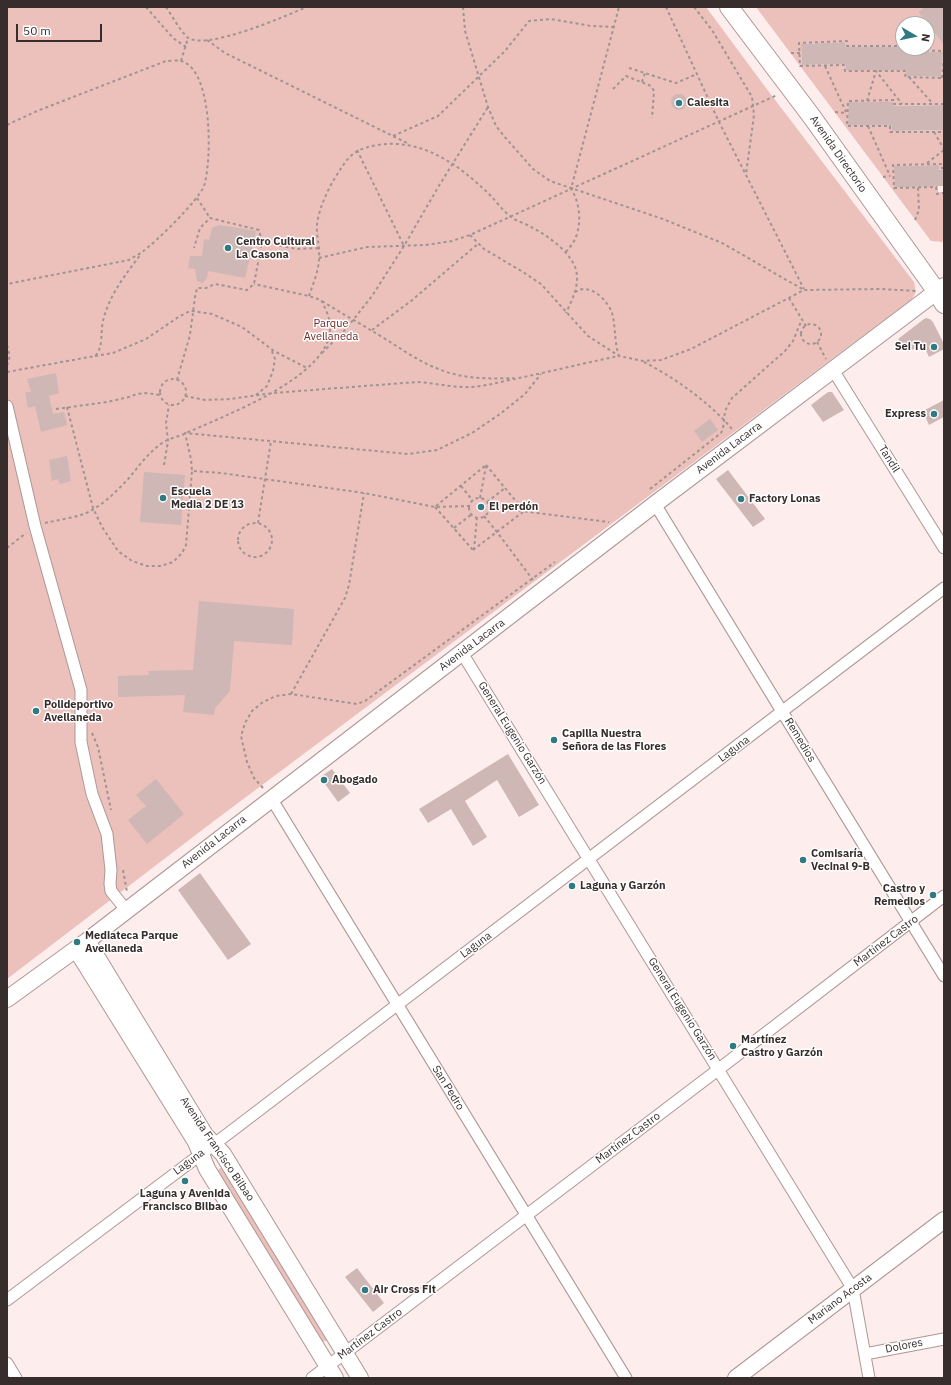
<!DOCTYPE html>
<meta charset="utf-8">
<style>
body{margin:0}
#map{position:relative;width:951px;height:1385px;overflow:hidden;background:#fdeeed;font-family:"IBM Plex Sans",sans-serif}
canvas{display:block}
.frame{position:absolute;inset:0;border:8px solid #362d2c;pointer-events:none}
.north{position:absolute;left:895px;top:16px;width:40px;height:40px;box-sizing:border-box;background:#fff;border:1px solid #afabab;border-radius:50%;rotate:99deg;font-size:11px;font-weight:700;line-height:16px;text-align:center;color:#362d2c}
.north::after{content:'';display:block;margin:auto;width:14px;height:18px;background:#327a82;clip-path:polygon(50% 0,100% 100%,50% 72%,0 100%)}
.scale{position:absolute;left:16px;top:24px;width:86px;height:18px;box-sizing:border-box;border:2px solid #362d2c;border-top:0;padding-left:5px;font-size:12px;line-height:14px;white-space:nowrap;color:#362d2c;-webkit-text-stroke:3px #fff;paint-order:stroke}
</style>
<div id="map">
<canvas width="951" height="1385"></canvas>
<div class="frame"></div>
<div class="north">N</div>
<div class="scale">50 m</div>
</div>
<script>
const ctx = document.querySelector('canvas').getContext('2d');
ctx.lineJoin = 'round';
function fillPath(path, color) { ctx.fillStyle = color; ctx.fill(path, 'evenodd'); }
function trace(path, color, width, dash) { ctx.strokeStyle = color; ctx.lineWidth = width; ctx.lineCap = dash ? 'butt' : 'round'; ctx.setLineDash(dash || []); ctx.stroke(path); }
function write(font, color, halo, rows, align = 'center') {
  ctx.font = font + ' "IBM Plex Sans",sans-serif'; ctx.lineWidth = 3; ctx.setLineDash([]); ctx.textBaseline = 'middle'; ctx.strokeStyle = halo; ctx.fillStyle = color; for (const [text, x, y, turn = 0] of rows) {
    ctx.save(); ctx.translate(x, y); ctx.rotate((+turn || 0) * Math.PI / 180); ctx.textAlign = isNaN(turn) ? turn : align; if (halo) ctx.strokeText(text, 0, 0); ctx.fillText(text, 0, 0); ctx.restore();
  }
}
const green = new Path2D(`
 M7,7H706L766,88L914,282L916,292L912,299L214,821L7,979Z
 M756,7H924L918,12L944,45V105L893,106V102H850L848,125H892L893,131L944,130V169L939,170L940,165L895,166L938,186V192H944V242L931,241ZM903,24H927V48H908V51L943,52L941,77L907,76V70H846V64L802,65L801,44L845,42V47H903Z
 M220,1168H225L328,1339L326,1341L320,1342L217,1171Z`);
const building = new Path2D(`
 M924,7H944V45L918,12Z
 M845,42V47H903V48H908V51L943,52L941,77L906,76L907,70H846V64L802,65L801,44Z
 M671 102a8 8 0 1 1 16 0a8 8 0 1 1-16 0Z
 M849,102H893V106L944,105V130L892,131V125H848Z
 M940,165L939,170L944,169V186L895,187L894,166Z
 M219,225L256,231L245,278L208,271L207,278L203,283L197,281L195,269L188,268L190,256H202L204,239L209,240L212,228Z
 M926,318L930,319L933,322L944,344V349L929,357L923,344L908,352L898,339L924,319Z
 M56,373L59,393L49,396L53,414L64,412L67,425L41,432L35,406L28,408L25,392H31L27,379Z
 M828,392H832L844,410L823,422L811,405Z
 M944,400V417L929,425L923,411Z
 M710,419L718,430L702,442L694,431Z
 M67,456L71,481L60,484L58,479L52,481L49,460Z
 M728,470L765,519L753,527L716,479Z
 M144,472L185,475L181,525L140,522Z
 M199,601L294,609L292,645L234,641L230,691L215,708L214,715L183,712L185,695L118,697V676L149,675L148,671L193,670Z
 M508,754L539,805L519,817L497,780L465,801L487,837L473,846L451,809L428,823L419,809Z
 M332,769L350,793L338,802L320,777Z
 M156,779L184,814L147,844L128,820L146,806L136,795Z
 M200,873L251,944L228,960L178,890Z
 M357,1268L384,1303L373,1312L345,1277Z`);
const path = new Path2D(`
 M146,7L173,38L186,47
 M166,7C172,16 180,30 187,37C205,52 287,15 307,7
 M463,7L465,31L488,107L496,126L504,136L533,169L550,181L663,219L722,243L804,290
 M666,7L719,122L804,289
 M694,7L712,30L752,97L754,115L746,174
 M207,40L225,53L409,144
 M903,46H847V41L799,43L800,66L844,65L845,71H906L905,77L942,78L944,79
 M910,48V50L944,51
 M791,53H800
 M181,61L188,38
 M825,66L846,112
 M629,68L676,83L697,74
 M909,77L933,104
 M942,78L944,57
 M642,82L645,73
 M613,89L626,76L651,86L654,91L652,118
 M867,101L876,71L902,104
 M944,104H894V100L848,101L847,126H890V132H944
 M835,112L847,113
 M7,125L37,111L166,61C170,61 177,60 181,61C213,69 212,161 204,186C198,201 156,242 142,252C138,255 133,257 129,260L7,284
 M868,126L890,176
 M934,132L944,149
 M393,136L438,116L505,51L529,21L551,19L591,26L614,27
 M357,150L404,246
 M927,163L944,150
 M944,168H941V164L893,165L894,188L936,187L937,194L944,193
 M883,177L890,176
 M197,198L210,218
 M915,220L919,210L918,188
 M470,235L484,249L523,272L541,284L588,336L619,356L643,361L661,360L691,349L804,290L881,289L916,291
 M262,242L297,249L318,248
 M566,252C569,248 573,244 575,239C582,224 580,202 571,189L619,7
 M319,258L367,247L426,245L452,241L470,235L777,95
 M309,296C313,284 319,270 319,258C320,246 316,236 317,224C320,203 332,181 344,164C353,151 362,148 377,145C422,138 458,164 489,194C496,201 502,210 510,216C515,221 525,223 531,227C547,235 571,252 576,270C580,285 572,300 566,313
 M789,298L806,326
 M322,301C339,312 356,321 372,331C392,342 415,360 436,368C461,379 487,379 514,378
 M801 334a10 10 0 1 1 20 0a10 10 0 1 1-20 0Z
 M372,330L411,301L479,243
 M817,342L826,359
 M7,345C9,352 11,358 7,365
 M322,353L346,329L372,296L404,246L440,184L488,107
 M95,356L113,353L146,339L180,316L190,311H193L212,314L242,327L274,351L307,368
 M644,362C675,378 709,402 732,429
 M7,372L95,356C104,347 100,334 103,321C109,295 126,274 141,254
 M160 392a13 13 0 1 1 26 0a13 13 0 1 1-26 0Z
 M177,380L190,335L195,297L197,288H206L215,284L247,290L254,284L262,242L259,230L210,218L200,228L194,248
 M256,395L267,386L273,371L275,359L271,349
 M185,396L205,400L230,399L273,393L417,382C435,383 454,388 472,387C486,386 500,382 514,379C549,372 584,363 619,356C614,342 616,327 612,313C608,302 596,289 584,289C581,289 578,291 575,292
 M67,407L93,508L102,527L118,551L132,561L147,566H161L173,562L182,553L186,545L192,471
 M56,409L107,402L129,397L137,394L146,393L160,395
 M164,465L168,441L166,423L169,405
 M486,465L524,511
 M461,486L473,501
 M650,489L721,433L723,429L725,411L732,398L785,351L793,341L802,319
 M480,498L486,466
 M469 508a10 10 0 1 1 20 0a10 10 0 1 1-20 0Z
 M487,502L505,488
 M436,506L486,465
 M470,506L435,507L364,493L221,473L192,471L191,459L185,433L408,454L437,450L472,433L500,414L525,394L541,374
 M435,507L473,550
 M489,507L609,522
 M484,516L497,532L533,580
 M238 540a17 17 0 1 1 34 0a17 17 0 1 1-34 0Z
 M45,523C58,520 72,518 84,514C101,507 116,492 129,478C139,466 148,453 162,443C168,439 177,437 184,434C223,416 326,379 330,331C331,320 326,309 321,300L309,296L254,284
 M258,523L271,441
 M454,528L472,514
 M7,548L26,533
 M473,550L523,512
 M474,550L477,517
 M291,694L345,598L349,585L364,493
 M92,733L98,747L111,810
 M263,788L254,778L247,762L241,736L245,723L252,711L263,702L276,696L291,694L357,704L365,701L555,562
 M123,870L127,892`);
const street = new Path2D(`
 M833,370L944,548
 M7,406L35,526L81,690V742L92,794L107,834L111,870L110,884L111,891L126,910
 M655,504L944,976
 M462,653L853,1289L869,1378
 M271,798L626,1378
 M7,1300L225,1136L944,588
 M865,1354L944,1339
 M7,1363L16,1378
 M312,1378L719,1069L944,896`);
const secondary = new Path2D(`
 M87,941L205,1135L223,1154L360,1378
 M76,949L196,1142L207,1169L335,1378
 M7,999L87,941L655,504L944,286
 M736,1378L944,1220`);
const primary = new Path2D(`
 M729,7L812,117L937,292L944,304`);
const markers = [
 [679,103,4,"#327a82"],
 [228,248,4,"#327a82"],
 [934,347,4,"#327a82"],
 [934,414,4,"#327a82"],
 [163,498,4,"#327a82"],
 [741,499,4,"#327a82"],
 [481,507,4,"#327a82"],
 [36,711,4,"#327a82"],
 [554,740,4,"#327a82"],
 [324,780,4,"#327a82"],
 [803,860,4,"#327a82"],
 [572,886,4,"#327a82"],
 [933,895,4,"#327a82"],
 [77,942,4,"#327a82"],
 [733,1046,4,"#327a82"],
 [185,1181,4,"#327a82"],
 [365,1290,4,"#327a82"]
];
const poiNames = [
 ["Calesita",687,103],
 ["Centro Cultural",236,242],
 ["La Casona",236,255],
 ["Sei Tu",926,347,"right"],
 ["Express",926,414,"right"],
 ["Escuela",171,492],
 ["Media 2 DE 13",171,505],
 ["Factory Lonas",749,499],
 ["El perdón",489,507],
 ["Polideportivo",44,705],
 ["Avellaneda",44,718],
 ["Capilla Nuestra",562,734],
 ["Señora de las Flores",562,747],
 ["Abogado",332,780],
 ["Comisaría",811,854],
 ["Vecinal 9-B",811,867],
 ["Laguna y Garzón",580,886],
 ["Castro y",925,889,"right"],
 ["Remedios",925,902,"right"],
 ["Mediateca Parque",85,936],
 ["Avellaneda",85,949],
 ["Martínez",741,1040],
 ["Castro y Garzón",741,1053],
 ["Laguna y Avenida",185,1194,"center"],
 ["Francisco Bilbao",185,1207,"center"],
 ["Air Cross Fit",373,1290]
];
const streetNames = [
 ["Avenida Directorio",838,154,55],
 ["Avenida Lacarra",729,448,-37],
 ["Tandil",889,459,58],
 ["Avenida Lacarra",472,645,-37],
 ["General Eugenio Garzón",512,733,58],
 ["Remedios",800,740,59],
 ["Laguna",734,749,-37],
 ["Avenida Lacarra",214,842,-38],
 ["Martínez Castro",886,941,-37],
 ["Laguna",476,945,-37],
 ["General Eugenio Garzón",682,1009,58],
 ["San Pedro",448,1088,58],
 ["Martínez Castro",628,1138,-37],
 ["Avenida Francisco Bilbao",217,1149,56],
 ["Laguna",189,1162,-37],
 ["Mariano Acosta",840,1299,-37],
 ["Martínez Castro",370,1334,-37],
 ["Dolores",904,1346,-11]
];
const parkNames = [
 ["Parque",331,324],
 ["Avellaneda",331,337]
];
fillPath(green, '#ecc0bb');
fillPath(building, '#ceb7b4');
trace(street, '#ad9795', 13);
trace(secondary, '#ad9795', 18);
trace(primary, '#ad9795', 20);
trace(path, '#a09493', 2, [3, 3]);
trace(street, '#fff', 11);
trace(secondary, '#fff', 16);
trace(primary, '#fff', 18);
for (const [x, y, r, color] of markers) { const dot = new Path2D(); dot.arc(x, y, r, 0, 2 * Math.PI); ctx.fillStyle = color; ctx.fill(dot); trace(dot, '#fff', 1.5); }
write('bold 11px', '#362d2c', '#fff', poiNames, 'left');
write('11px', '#362d2c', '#fff', streetNames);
write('11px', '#6f2926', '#fff', parkNames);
</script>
